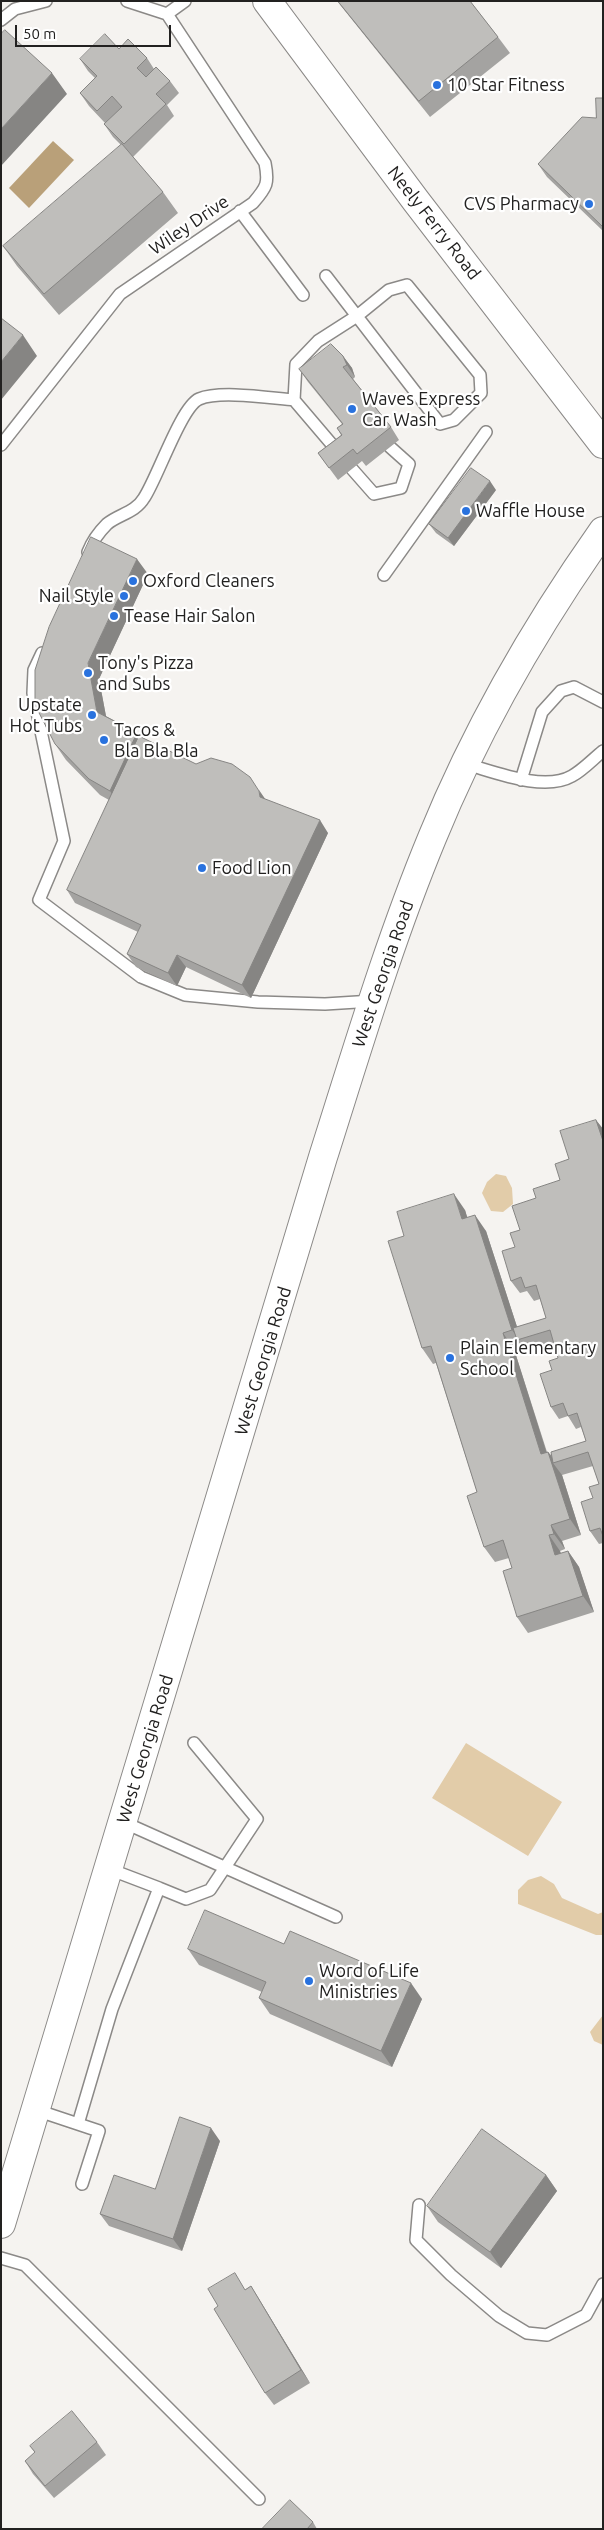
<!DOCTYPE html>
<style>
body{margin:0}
#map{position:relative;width:604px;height:2530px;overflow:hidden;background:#f5f3f0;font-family:Ubuntu,sans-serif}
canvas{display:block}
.frame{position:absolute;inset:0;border:2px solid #222120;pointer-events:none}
.scale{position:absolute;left:15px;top:25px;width:156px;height:22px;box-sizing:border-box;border:2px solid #222120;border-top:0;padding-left:6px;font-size:15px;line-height:18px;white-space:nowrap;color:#222120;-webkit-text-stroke:4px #fff;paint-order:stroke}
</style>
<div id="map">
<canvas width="604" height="2530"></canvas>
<div class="frame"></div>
<div class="scale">50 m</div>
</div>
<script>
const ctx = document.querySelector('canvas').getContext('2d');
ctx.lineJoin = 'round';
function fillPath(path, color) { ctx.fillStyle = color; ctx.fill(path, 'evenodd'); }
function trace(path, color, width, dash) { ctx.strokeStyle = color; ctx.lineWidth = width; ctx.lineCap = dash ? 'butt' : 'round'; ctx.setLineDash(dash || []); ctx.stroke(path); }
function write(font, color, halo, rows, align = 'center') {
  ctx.font = font + ' Ubuntu,sans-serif'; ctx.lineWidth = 4.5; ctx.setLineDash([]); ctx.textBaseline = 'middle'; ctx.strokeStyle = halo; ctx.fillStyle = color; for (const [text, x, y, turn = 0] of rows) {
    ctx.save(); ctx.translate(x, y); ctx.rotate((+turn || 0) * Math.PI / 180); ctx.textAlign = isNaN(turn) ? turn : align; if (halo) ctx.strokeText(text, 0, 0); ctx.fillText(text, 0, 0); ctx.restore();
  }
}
const green = new Path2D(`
 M496,1174L506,1176L512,1188L513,1204L503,1212L491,1211L482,1193L487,1182Z
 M466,1743L562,1802L528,1856L432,1798Z
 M541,1876L554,1884L562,1898L598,1914L603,1912V1935H596L518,1904V1890L528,1880Z
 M603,2015V2045L594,2041L590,2032Z`);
const water = new Path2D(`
 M53,141L74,160L29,208L9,188Z`);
const service = new Path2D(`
 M127,1L167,14
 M1,20L15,9L46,1
 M240,211L303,295
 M294,400L296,364L318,341L357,316L389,290L407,285L480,375L481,393L454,420L440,424L326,276
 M1,445L120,294L253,203C267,187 269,183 265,163L167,14L185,1
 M352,469L374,494L401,488L409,464L390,447
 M88,552C92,542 99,532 107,524C119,514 135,513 144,498C157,479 181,407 199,399C220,390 270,398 294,400L340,454
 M384,575L486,432
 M42,653L34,670L33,693L64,841L39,900L141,977L185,995L258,1002L325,1004L373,1001
 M466,764C495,772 544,792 572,776C583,770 593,759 603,751
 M521,780L542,712L561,691L574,687L603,702
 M123,1822L336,1917
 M159,1888L186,1899L210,1890L257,1819L194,1743
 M36,2110L99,2131L82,2184
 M78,2124L112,2009L159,1888L109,1869
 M419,2205L416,2240L451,2275L499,2316L527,2333L547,2335L586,2315L603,2284
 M1,2258L25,2265L259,2499`);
const tertiary = new Path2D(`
 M267,1L416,201L603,444`);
const secondary = new Path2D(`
 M1,2224L323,1157C357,1050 389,942 432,838C476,730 536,626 603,531`);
const wall = new Path2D(`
 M337,1H470L498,37L510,53L430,117Z
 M119,49L147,58L154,69L170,81L179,93L167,105L174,116L133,157L163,192L178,213L59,315L17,266L3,246L121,145L113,137L104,124L105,123L89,106L80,93L95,78L88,71L80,59Z
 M603,98V231L547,177L538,164L596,118Z
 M343,356L352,368L355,377L353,379L391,427L399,440L366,466L362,461L338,480L318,453L341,435L337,428L342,424L308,382L299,369Z
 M496,490L454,546L436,533L429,524Z
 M148,574L99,679L106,716L137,733L139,736L265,799L328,833L251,998L186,967L177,986L136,967L127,954L138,932L75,903L67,890L109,800L100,795L66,760L55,744Z
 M596,1120L603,1129V1543L599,1544L590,1531L593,1498L599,1484L593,1466L562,1475L581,1535L562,1541L565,1549L560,1551L561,1554L568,1551L579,1567L594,1612L528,1633L517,1617L512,1568L509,1558L495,1562L484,1547L477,1492L436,1363L433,1364L422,1348L404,1236L465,1210L467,1218L486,1231L517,1327L546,1318L540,1299L534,1301L527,1291L520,1293L511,1281L515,1247L520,1230L536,1198L560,1180L569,1159ZM554,1344L558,1358L552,1370L551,1407L559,1419L568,1416L576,1429L581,1427L586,1441L551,1455L548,1452H547L514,1349L521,1346L526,1353Z
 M284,1944L422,1999L392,2067L270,2014L259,1998L262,1992L199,1965L188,1949Z
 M220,2141L182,2251L109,2226L100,2214L155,2189Z
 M546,2175L557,2191L501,2268L438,2222L427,2206Z
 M251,2286L259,2299L310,2383L274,2405L265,2393L246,2289Z
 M97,2442L106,2455L54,2498L33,2474L25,2461L35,2453L30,2446Z
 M313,2522L317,2529H262Z`);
const shadedWall = new Path2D(`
 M52,73L67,94L1,166V129Z
 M23,335L37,356L1,400V362Z
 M343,356L352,368L355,377L347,365Z
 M490,481L496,490L454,546L448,538Z
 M137,559L148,574L99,679L108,727L97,712L88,663Z
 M137,733L148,749L121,807L110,791Z
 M259,790L268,803L260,797Z
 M320,820L328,833L251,998L242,985Z
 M177,955L186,967L177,986L168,973Z
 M596,1120L603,1129V1141Z
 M454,1194L465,1210L473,1235L462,1219Z
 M475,1215L486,1231L521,1339L519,1340L512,1330Z
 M503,1333L514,1349L552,1470L541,1454Z
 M548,1452L556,1462L553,1463L562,1475L581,1535L570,1519Z
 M551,1525L562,1541L565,1549L554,1534Z
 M549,1535L560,1551L567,1571L555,1555Z
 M568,1551L579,1567L594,1612L583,1596Z
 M411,1983L422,1999L392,2067L381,2051Z
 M211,2128L220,2141L182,2251L173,2239Z
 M546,2175L557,2191L501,2268L490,2252Z
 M251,2286L259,2299L310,2383L301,2370Z`);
const building = new Path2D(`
 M338,1H470L498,37L419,101Z
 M5,30L52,73L1,129V34Z
 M105,34L119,49L128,39L147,58L137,68L146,77L156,67L170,81L156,94L166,104L124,144L104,124L122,107L112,96L97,111L80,93L97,76L80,59Z
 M596,98H603V227L538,164L582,117L596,118Z
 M122,144L163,192L44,294L3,246Z
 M1,318L23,335L1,362Z
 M331,344L343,356L347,365L343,367L391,427L357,454L353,449L329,468L318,453L342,435L337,428L343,424L299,369Z
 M471,468L490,481L448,538L429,524Z
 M91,537L137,559L88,663L97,712L137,733L110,791L89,779L55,744L35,705V670L49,627Z
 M139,736L196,764L211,758L232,764L250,777L259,791L260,797L320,820L242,985L177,955L168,973L127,954L141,925L67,890Z
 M596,1120L603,1141V1536L600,1528L590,1531L581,1502L593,1498L589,1487L599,1484L588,1452L553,1463L551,1452L586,1441L577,1413L568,1416L563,1403L551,1407L540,1374L552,1370L549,1361L558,1358L550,1330L517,1340L513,1328L546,1318L536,1285L525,1288L521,1277L511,1281L502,1251L515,1247L510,1233L520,1230L512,1206L536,1198L533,1189L560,1180L555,1164L569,1159L560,1131Z
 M454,1194L462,1219L475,1215L512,1330L503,1333L541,1454L548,1452L570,1519L551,1525L554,1534L549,1535L555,1555L568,1551L583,1596L517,1617L503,1571L512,1568L503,1540L484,1547L467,1496L477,1492L431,1346L422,1348L388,1241L404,1236L397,1212Z
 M205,1910L284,1944L290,1931L411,1983L381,2051L259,1998L266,1982L188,1949Z
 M180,2117L211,2128L173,2239L100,2214L114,2175L155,2189Z
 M482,2129L546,2175L490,2252L427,2206Z
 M235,2273L245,2290L251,2286L301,2370L265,2393L214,2309L218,2306L208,2289Z
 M72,2411L97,2442L45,2486L25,2461L35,2452L30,2446Z
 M290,2500L313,2522L307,2529H262Z`);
const markers = [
 [437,85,5,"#2972de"],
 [589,204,5,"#2972de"],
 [352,409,5,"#2972de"],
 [466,511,5,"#2972de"],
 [133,581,5,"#2972de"],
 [124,596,5,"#2972de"],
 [114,616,5,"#2972de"],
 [88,673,5,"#2972de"],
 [92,715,5,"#2972de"],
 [104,740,5,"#2972de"],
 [202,868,5,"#2972de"],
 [450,1358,5,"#2972de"],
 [309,1981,5,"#2972de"]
];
const poiNames = [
 ["10 Star Fitness",447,85],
 ["CVS Pharmacy",579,204,"right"],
 ["Waves Express",362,399],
 ["Car Wash",362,420],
 ["Waffle House",476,511],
 ["Oxford Cleaners",143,581],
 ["Nail Style",114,596,"right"],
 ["Tease Hair Salon",124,616],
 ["Tony's Pizza",98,663],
 ["and Subs",98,684],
 ["Upstate",82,705,"right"],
 ["Hot Tubs",82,726,"right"],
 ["Tacos &",114,730],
 ["Bla Bla Bla",114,751],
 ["Food Lion",212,868],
 ["Plain Elementary",460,1348],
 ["School",460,1369],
 ["Word of Life",319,1971],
 ["Ministries",319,1992]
];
const streetNames = [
 ["Neely Ferry Road",434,223,52],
 ["Wiley Drive",189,225,-34],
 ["West Georgia Road",383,974,-71],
 ["West Georgia Road",263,1361,-73],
 ["West Georgia Road",145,1749,-73]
];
fillPath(green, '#e2cca9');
fillPath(water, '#b9a079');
trace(service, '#8b8987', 14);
trace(tertiary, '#8b8987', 30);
trace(secondary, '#8b8987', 30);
trace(service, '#fff', 11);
trace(tertiary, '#fff', 28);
trace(secondary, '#fff', 28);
fillPath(wall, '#a4a3a1');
fillPath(shadedWall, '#868583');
fillPath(building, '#bfbebb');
trace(building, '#868583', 1);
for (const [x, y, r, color] of markers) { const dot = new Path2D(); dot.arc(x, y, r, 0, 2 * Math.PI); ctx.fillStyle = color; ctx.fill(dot); trace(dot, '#fff', 2); }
write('18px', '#222120', '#fff', poiNames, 'left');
write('18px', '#222120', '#fff', streetNames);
</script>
